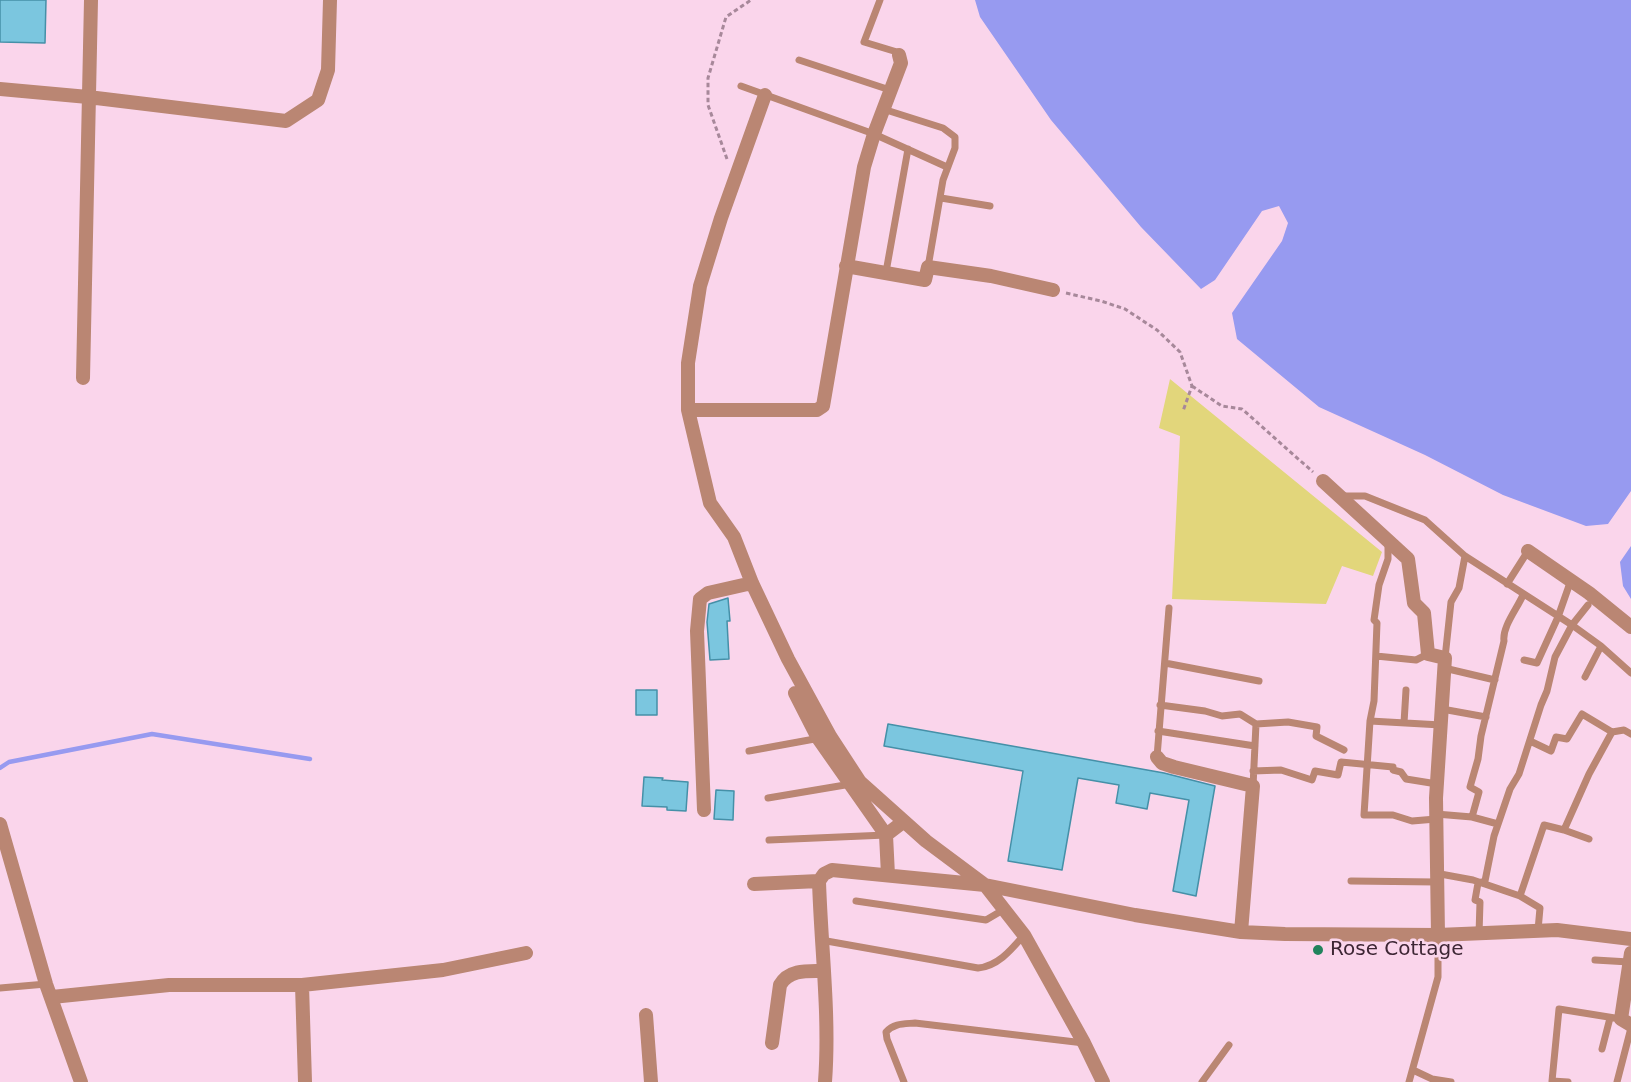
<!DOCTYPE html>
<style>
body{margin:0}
canvas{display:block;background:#fad5eb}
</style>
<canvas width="1631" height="1082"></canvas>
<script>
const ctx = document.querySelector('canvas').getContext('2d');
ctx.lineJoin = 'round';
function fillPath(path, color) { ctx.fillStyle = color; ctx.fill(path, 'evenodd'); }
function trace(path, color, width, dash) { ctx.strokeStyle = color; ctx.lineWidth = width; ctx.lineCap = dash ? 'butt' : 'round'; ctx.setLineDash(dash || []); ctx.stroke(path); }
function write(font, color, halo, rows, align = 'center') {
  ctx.font = font + ' "DejaVu Sans",sans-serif'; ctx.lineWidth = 5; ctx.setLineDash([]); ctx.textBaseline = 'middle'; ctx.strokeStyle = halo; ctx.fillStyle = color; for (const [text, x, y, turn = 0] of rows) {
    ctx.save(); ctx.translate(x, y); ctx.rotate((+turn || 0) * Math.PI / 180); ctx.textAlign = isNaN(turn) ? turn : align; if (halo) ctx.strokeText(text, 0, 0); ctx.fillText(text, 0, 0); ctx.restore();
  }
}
const green = new Path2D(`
 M1170,379L1382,552L1373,576L1342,566L1326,604L1172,599L1180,436L1159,428Z`);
const water = new Path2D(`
 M975,0H1631V491L1608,524L1586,526L1503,495L1425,455L1319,407L1237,339L1232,313L1282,241L1288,223L1279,206L1262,211L1215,280L1201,289L1141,227L1051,120L980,17Z
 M1631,546V599L1623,586L1620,562Z`);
const stream = new Path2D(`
 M0,768L9,762L152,734L310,759`);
const building = new Path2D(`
 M0,0H46L45,43L0,42Z
 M728,598L730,621H727L729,659L710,660L707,622L709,604Z
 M636,690H657V715H636Z
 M888,724L1164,773L1215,786L1196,896L1173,891L1189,800L1150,793L1147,809L1116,803L1119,785L1078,778L1062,870L1008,861L1023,771L884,746Z
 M644,777L663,778L662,780L688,782L686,811L667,810V807L642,806Z
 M716,790L734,791L733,820L714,819Z`);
const path = new Path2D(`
 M727,159L708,105V78L726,17L751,0
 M1066,293L1101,301L1125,309L1157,330L1180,352L1192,386L1183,411
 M1192,386L1222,406L1242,409L1313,472`);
const service = new Path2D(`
 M880,0L864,42L897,52L899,55
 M799,60L890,90
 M741,86L874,134L947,167
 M883,109L943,128L955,137V148L943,180L928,267
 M941,198L990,206
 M886,272L908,149
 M1342,496H1365L1425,520L1465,556L1572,625L1601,646L1631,673
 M1388,543V559L1379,585L1374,620L1377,623L1374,701L1370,721L1364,815H1393L1412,821L1436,819
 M1507,584L1528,551
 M1376,656L1416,660L1428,654
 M1445,658L1451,602L1459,588L1465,556
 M1524,660L1537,663L1558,617L1571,580
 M1165,663L1259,681
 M1444,668L1495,680
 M1585,677L1601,646
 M1160,705L1205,711L1222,716L1240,714L1256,724L1288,722L1317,727L1316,736L1344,750
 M1442,709L1486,717
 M1370,721L1441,725
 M1404,723L1406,690
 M1158,731L1255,746
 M1530,741L1551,751L1556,737L1567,739L1582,714L1612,732
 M749,751L820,738
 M1157,757L1169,608
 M1253,771L1281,770L1312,780L1315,771L1338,775L1341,762L1393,767V770L1401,772L1406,779L1437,784
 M1253,786L1256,724
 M768,798L851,784
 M1436,814L1472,817L1498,824
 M1472,817L1479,792L1470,787L1478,759L1481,736L1504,641C1502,627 1517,609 1523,595
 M1589,839L1564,830L1589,774L1612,732L1624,730L1631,734
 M769,840L886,835
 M1435,873L1473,880L1520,896
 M1351,881L1436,882
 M856,901L986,920L1003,910
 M1538,930L1540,908L1520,896L1544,825L1564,830
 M1479,934L1480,902L1475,900L1478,883L1485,881L1494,836L1510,789L1519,774L1541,705L1547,691L1555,657L1572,625L1588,605
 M821,940L978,968C998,966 1011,950 1024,935
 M1595,960L1629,962
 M0,988L46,984
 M1602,1049L1610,1018
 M1413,1070L1432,1079L1451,1082
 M904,1082L887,1039L886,1032C894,1023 904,1024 915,1023L1084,1043
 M1202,1082L1229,1045
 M1409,1082L1438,977V935
 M1568,1082L1552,1081L1559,1009L1621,1019
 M1617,1082L1631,1028`);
const minor = new Path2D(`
 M899,55L901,63L874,134L864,167L823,406L817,410H688L710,503L734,537L752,583L788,659L830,736L860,782L926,841L985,885L1024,935L1084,1043L1103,1082
 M0,89L88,97L286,121L318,100L328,70L330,0
 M846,266L925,280L928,267L991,276L1053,290
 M83,378L91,0
 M688,410V363L700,286L721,218L765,95
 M1323,481L1408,559L1414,603L1424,613L1428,654L1445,658L1436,798L1438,935
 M1528,551L1589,593L1631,627
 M795,693L818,738L886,835L903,822
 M1157,757L1162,763L1174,767L1253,786L1241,932
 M704,810L697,631L700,599L708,593L752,583
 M0,824L46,984L81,1082
 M886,835L888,875
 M754,884L819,881
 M1631,953L1621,1019L1631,1025
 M302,985L443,970L526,953
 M52,997L169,985H302L305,1082
 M646,1015L651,1082
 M772,1043L780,985C789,969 808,971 824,971
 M825,1082C830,1015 821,948 819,881L824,874L832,870L985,885L1135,915L1241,932L1285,934L1438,935L1557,930L1631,939`);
const markers = [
 [1318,950,6,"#21835c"]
];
const poiNames = [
 ["Rose Cottage",1330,950]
];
fillPath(green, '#e2d67b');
fillPath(water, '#979af0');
trace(stream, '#979af0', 4.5);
fillPath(building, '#7bc6df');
trace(building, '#4590a8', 1.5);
trace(path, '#a7889a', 3, [4.5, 3]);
trace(service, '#ba8673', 7);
trace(minor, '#ba8673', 14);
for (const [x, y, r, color] of markers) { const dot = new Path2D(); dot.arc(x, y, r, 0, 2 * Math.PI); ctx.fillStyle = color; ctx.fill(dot); trace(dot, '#fad5eb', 2); }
write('20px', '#3d2634', '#fad5eb', poiNames, 'left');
</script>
